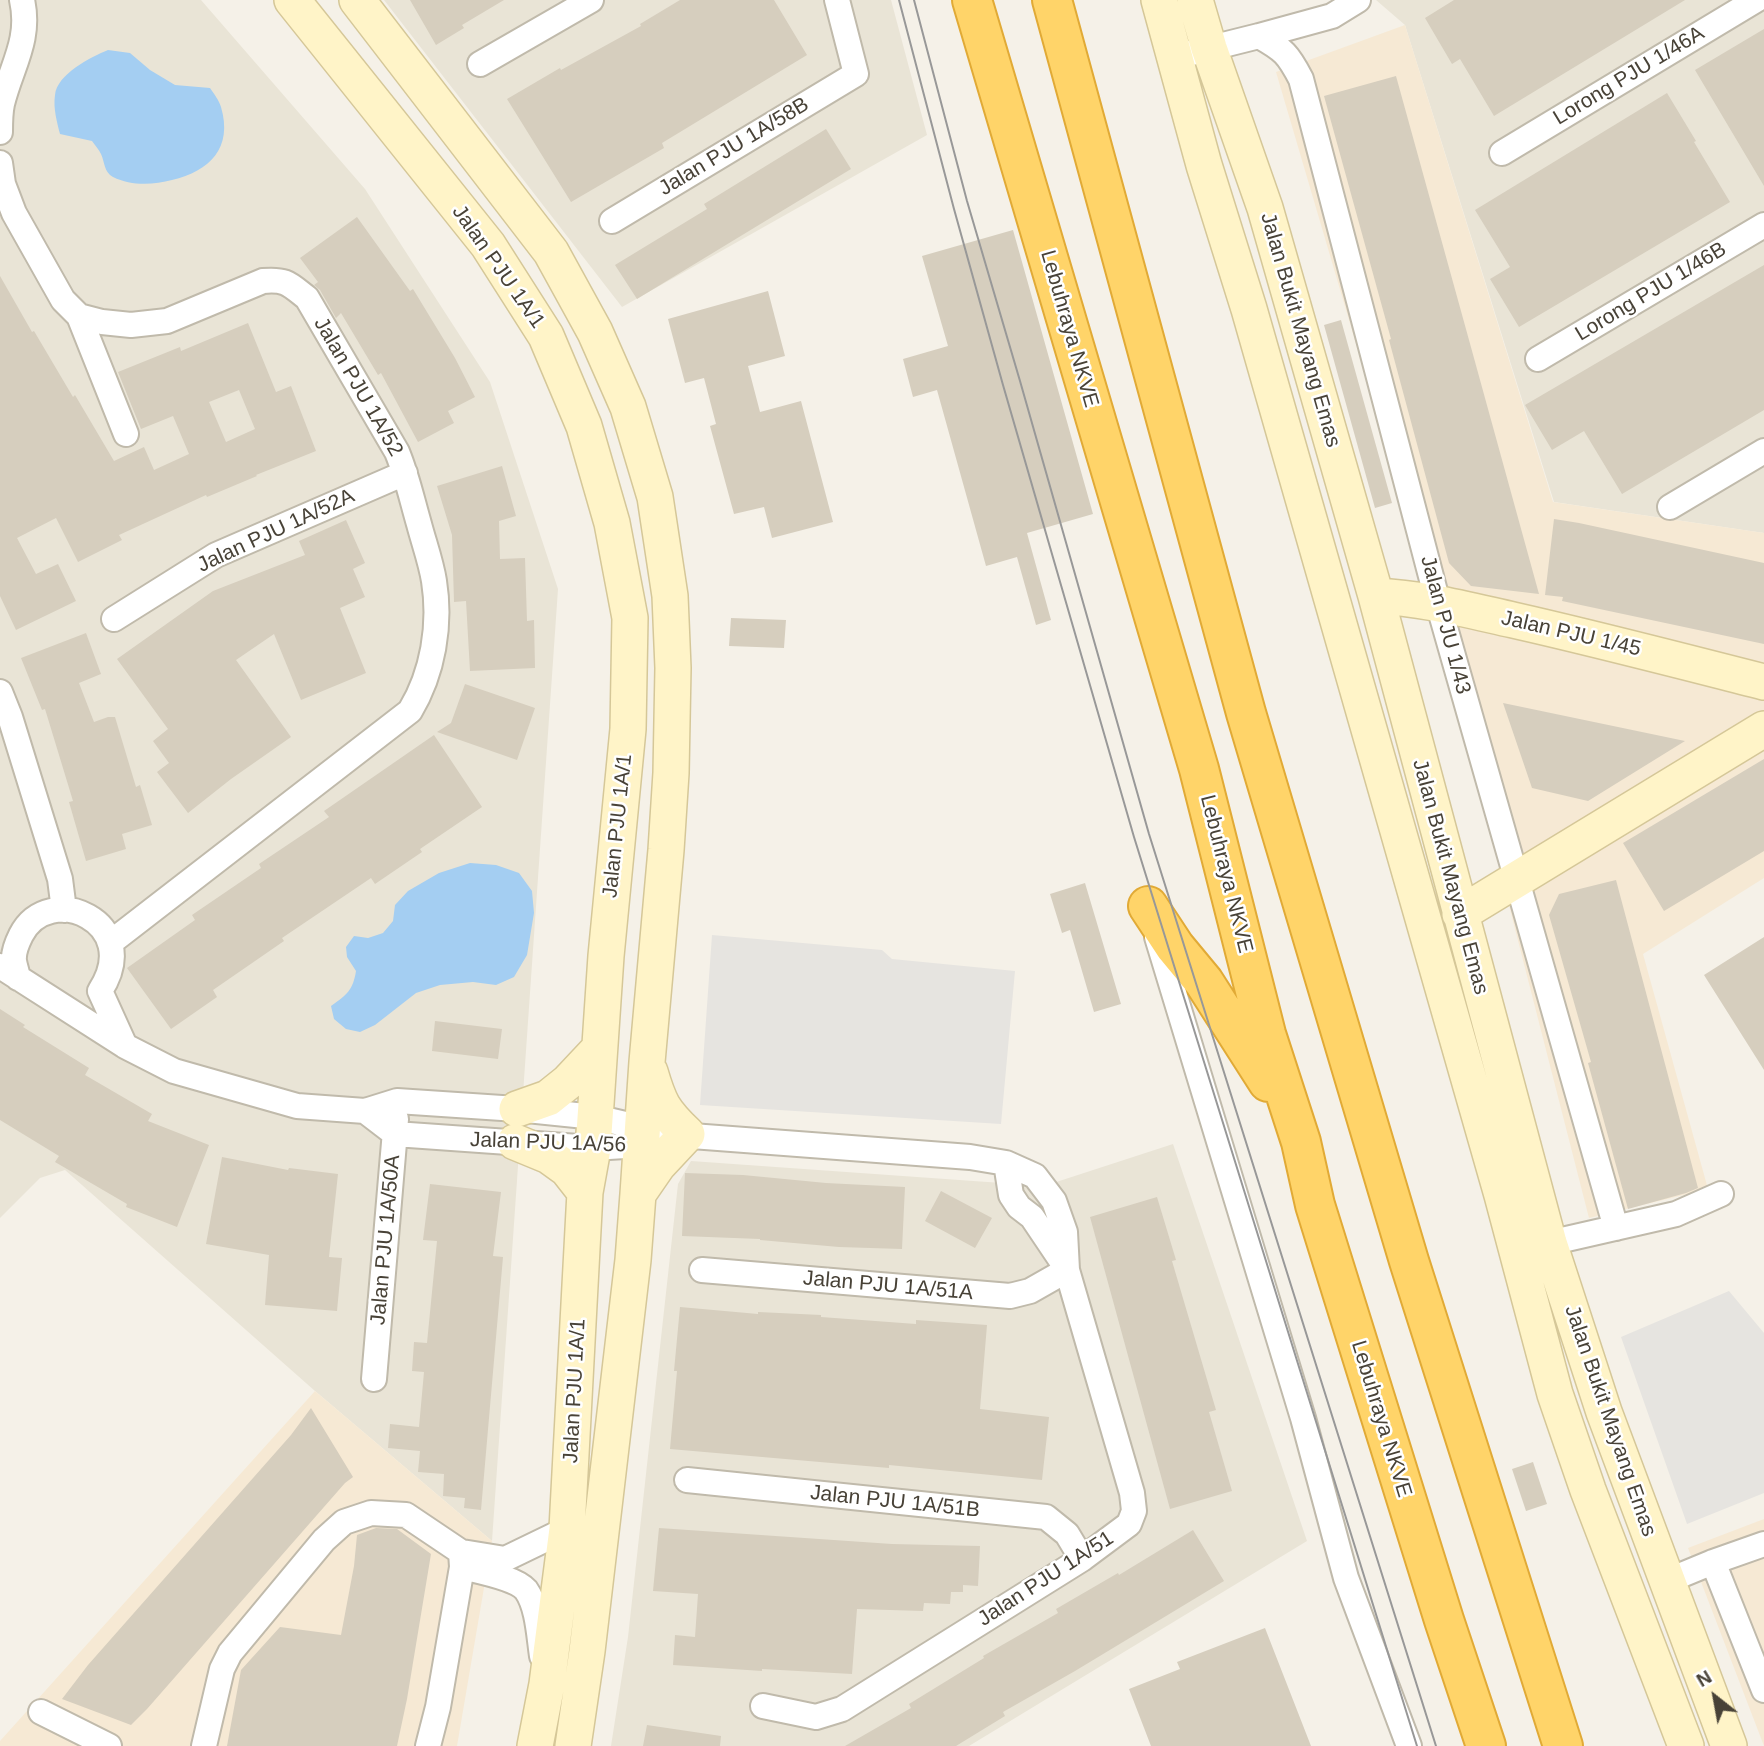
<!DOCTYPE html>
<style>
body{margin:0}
#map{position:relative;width:1764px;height:1746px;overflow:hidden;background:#f5f1e8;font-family:Helvetica,sans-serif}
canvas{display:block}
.north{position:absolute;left:1680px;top:1662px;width:70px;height:70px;-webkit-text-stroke:5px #fff;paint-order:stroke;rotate:329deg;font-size:19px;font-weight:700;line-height:28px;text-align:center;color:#484237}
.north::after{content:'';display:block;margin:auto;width:24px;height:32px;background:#484237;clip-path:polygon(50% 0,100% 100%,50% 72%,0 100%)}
</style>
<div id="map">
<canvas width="1764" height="1746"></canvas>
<div class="north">N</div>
</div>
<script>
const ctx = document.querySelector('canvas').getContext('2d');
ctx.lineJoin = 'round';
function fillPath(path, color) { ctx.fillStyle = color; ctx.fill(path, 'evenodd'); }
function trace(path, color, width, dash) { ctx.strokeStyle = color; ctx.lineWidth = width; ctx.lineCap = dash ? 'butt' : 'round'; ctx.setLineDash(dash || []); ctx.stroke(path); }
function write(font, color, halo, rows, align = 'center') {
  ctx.font = font + ' Helvetica,sans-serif'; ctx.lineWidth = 5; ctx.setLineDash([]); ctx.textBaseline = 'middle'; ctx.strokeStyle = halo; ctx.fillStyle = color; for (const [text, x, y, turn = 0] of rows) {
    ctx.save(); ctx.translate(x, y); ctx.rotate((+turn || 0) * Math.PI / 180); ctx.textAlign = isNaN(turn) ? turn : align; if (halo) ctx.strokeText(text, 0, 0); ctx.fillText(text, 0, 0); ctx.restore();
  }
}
const residential = new Path2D(`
 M0,0H201L365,189L490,382L558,589L492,1541L315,1391L65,1170L40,1178L0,1218Z
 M384,0H891L927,135L622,307Z
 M1376,0H1764V533L1554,502L1405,25Z
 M1173,1144L1307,1541L969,1746H611L628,1637L678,1184L691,1161L1044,1186Z`);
const commercial = new Path2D(`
 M1405,25L1553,502L1764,533V878L1643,954L1708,1189L1589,1218L1427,585L1276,72Z
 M315,1391L492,1541L457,1746H0V1741Z
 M1764,1519V1746L1688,1548Z`);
const parking = new Path2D(`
 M712,935L882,950L892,959L1015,971L1001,1124L700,1105Z
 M1729,1291L1764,1333V1493L1687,1524L1621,1337Z`);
const water = new Path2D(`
 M108,50L130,53L150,70L175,85L210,88C214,94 219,100 221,107C233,148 210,171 172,180C153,185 131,186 113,177C104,172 105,163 101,154C99,150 95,145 92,141L60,134C57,122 53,108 55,95C57,74 91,57 108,50Z
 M470,863L496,865L519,873L532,891L534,913L527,955L514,977L496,985L473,982L440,985L416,993L375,1025L360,1032L346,1029L334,1019L331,1006C347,995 353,990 356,971L347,957L346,947L354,936L368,938L383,933L393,921L395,905L408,891L439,873Z`);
const building = new Path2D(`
 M410,0H504L462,25L464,28L436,45Z
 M680,0H774L807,55L662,143L664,148L571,202L507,99L560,68L561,70L641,26L640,24Z
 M1454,0H1685L1494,116L1460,59L1452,64L1425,18Z
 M1764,29V186L1695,70Z
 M1396,76L1469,340L1539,594L1471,586L1449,563L1389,340L1391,339L1324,96Z
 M1667,93L1696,141L1694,142L1730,202L1519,327L1490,279L1510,267L1475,210Z
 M826,129L851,169L637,299L615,265L707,209L704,204Z
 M357,217L410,291L413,289L455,358L475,397L448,411L454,423L418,442L381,373L378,375L341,313L336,318L320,290L314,285L318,282L300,258Z
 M1013,230L1093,514L1027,533L1051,620L1036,625L1017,557L986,566L937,390L913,397L903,359L948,346L922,256Z
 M1764,265V410L1622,494L1584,431L1552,450L1525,405Z
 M0,276L32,332L34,331L73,397L75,395L114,461L144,447L154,470L189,454L173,416L141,429L118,372L180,347L181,351L248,323L276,392L291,386L316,451L256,475L257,476L207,497L206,495L119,535L122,540L78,562L56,518L17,538L36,574L58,564L76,601L16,630L0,596ZM239,390L255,429L226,442L209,402Z
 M768,291L785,356L748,366L760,412L801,401L833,522L772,538L764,507L734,514L710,426L716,424L704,378L685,383L668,319Z
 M1341,320L1392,503L1375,508L1324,325Z
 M502,466L516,516L499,521L500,559L525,558L527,621L534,620L535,668L470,671L466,601L454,602L452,535L437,486Z
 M1554,519L1579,523L1764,563V644L1562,601L1563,597L1545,595Z
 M346,520L365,563L353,569L365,597L340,608L366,673L301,700L274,634L236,660L291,737L231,779L188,813L157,772L169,763L153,741L168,729L117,659L213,591L305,555L299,541Z
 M731,618L786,620L784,648L729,646Z
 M86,633L101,674L79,683L94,722L108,717H115L136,787L140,785L152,825L122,834L126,849L86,861L69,802L73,801L45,709L42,710L21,658Z
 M465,684L535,708L517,760L437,732L451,723Z
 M1503,703L1685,741L1588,801L1532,788Z
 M434,735L482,807L420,849L422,852L375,884L371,878L282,938L284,941L213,990L217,997L171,1029L127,968L195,920L192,915L261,868L259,864L329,817L324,811Z
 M1764,759V851L1664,911L1623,843Z
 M1616,880L1698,1188L1686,1193L1628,1209L1588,1063L1591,1062L1549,915L1559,894Z
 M1085,883L1121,1004L1094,1012L1070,930L1062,933L1050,894Z
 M1764,937V1070L1704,975Z
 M0,1009L25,1025L23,1027L89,1068L85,1075L152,1114L148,1121L209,1145L177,1227L126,1207L127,1204L55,1162L59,1156L0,1120Z
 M435,1021L502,1029L498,1059L432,1051Z
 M222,1157L288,1170L289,1168L338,1174L329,1257L342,1258L337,1311L265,1305L269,1255L206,1244Z
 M685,1173L743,1175L826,1183L905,1187L902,1249L839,1247L760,1240V1239L682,1236Z
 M430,1184L501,1192L493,1256L503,1257L481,1510L464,1508L465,1498L443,1496L444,1474L418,1472L420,1451L388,1448L390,1424L419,1427L424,1372L412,1371L414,1342L427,1343L437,1241L423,1240Z
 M941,1191L992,1218L975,1248L925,1221Z
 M1157,1197L1176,1260L1172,1261L1216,1410L1209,1412L1232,1491L1170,1509L1090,1217Z
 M680,1307L758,1314V1312L821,1315V1317L916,1324V1320L987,1325L980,1409L1049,1417L1042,1480L889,1465V1468L670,1449L677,1371H674Z
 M311,1408L353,1477L345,1483L147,1709L131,1725L62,1699L88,1665L291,1435Z
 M1533,1462L1547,1504L1526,1511L1512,1469Z
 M376,1528L397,1529L431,1554L407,1699L397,1746H227L241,1670L280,1627L341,1635L354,1566L357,1535Z
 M659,1528L892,1544L980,1546L978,1586L963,1585V1592H951L950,1604L924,1603L923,1611L857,1609L852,1674L762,1669V1671L673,1665L675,1635L695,1637L698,1594L653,1591Z
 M1193,1530L1224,1581L1075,1671L1003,1712L1005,1716L956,1746H845L911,1708L909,1704L984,1658L983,1656L1058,1613L1056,1609L1118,1573L1119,1575Z
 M1265,1628L1311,1746H1151L1129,1689L1180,1669L1177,1662Z
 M647,1725L721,1736L720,1746H643Z`);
const minor = new Path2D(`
 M1259,36C1284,50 1288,54 1301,79L1438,603L1616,1228
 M1175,57L1259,36L1332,16L1358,0
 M480,64L591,0
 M0,132C0,123 0,113 2,104C11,67 31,40 22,0
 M1502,153L1756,0
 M0,163L3,184L14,213L63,300L79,316L102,322L131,325L167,321L263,281C287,279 289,284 307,298L397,452C407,476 412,500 419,524C424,543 431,562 434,581C441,625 433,673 410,711L110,943
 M612,221L856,74L837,0
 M79,316L126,434
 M1538,359L1764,225
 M1670,507L1764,451
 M114,619L216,555L405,473
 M0,692L10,717L60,879L64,910
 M1157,937L1303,1418L1346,1578L1409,1746
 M0,966L125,1046L174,1071L297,1106L365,1111L397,1101L517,1109L595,1117L642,1128L652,1133L970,1157L1006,1163L1035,1176L1054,1201L1065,1232L1067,1270L1132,1493L1134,1511L1129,1524L1082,1559L842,1709L816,1717L763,1706
 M18,978C17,972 15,967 14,961C13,952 17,943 21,935C49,880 145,922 100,991L125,1046
 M365,1111L395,1134L593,1148L641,1145L651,1133
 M1006,1163L1011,1195L1019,1207L1032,1217L1067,1269
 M1549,1243L1676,1214L1721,1194
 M702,1270L1010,1296L1030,1291L1067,1270
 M374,1379L396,1119
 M687,1480L1046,1517L1067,1534L1082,1559
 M462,1552L505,1559L567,1529
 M1713,1562L1764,1690
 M462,1567C478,1571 516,1578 526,1590C538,1607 539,1636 542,1656
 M1667,1581L1713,1562L1764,1544
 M41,1712L109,1746
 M204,1746L222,1669L230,1653L324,1540L344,1522L371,1513L406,1515L461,1552L462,1567L438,1707L428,1746`);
const secondary = new Path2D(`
 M292,0L488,245L546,336L584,426L612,523L630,618L628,729L606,956L593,1148L585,1192L567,1529L547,1684L535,1746
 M357,0L551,252L595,332L628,407L655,497L670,596L673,668L671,773L666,850L647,1062L638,1194L633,1260L587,1651L573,1746
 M1159,0L1204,165L1249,309L1502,1195L1555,1394L1588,1490L1686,1746
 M1195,0L1209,48L1265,208L1376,596L1549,1243L1604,1412L1729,1746
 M1376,596C1423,598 1468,610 1513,620C1597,639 1681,661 1764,682
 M1460,914L1764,729
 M517,1109L548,1098L568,1082L599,1049
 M515,1142L549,1156L567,1169L585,1192
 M638,1194L658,1165L687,1134C663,1111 659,1103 650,1072`);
const motorway = new Path2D(`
 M972,0L1199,769L1266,1034L1301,1142L1315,1205L1444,1620L1486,1746
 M1052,0L1246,713L1409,1261L1563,1746
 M1148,906L1175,947L1204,982L1268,1082`);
const tram = new Path2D(`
 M899,0L954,209L1003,385L1134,837L1417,1746
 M914,0L967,201L1020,381L1149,834L1436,1746`);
const streetNames = [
 ["Lorong PJU 1/46A",1629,76,-31],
 ["Jalan PJU 1A/58B",734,147,-31],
 ["Jalan PJU 1A/1",498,267,55],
 ["Lorong PJU 1/46B",1651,292,-31],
 ["Lebuhraya NKVE",1069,329,74],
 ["Jalan Bukit Mayang Emas",1300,330,74],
 ["Jalan PJU 1A/52",358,387,60],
 ["Jalan PJU 1A/52A",276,531,-25],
 ["Jalan PJU 1/43",1445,625,75],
 ["Jalan PJU 1/45",1571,634,13],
 ["Jalan PJU 1A/1",618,826,-84],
 ["Lebuhraya NKVE",1226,874,76],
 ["Jalan Bukit Mayang Emas",1450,877,75],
 ["Jalan PJU 1A/56",548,1143,2],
 ["Jalan PJU 1A/50A",386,1240,-85],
 ["Jalan PJU 1A/51A",888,1286,5],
 ["Jalan PJU 1A/1",575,1391,-87],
 ["Lebuhraya NKVE",1381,1419,73],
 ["Jalan Bukit Mayang Emas",1610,1421,71],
 ["Jalan PJU 1A/51B",895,1502,6],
 ["Jalan PJU 1A/51",1046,1579,-33]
];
fillPath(residential, '#e9e4d6');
fillPath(commercial, '#f6e9d4');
fillPath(parking, '#e6e4e0');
fillPath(water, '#a4cef2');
fillPath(building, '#d6cebe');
trace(minor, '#c0baab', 28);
trace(secondary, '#d5c798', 38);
trace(motorway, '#e1aa36', 42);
trace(minor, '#fff', 24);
trace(secondary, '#fff4c8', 35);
trace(motorway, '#ffd469', 38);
trace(tram, '#989898', 2);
write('21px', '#484237', '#fff', streetNames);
</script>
